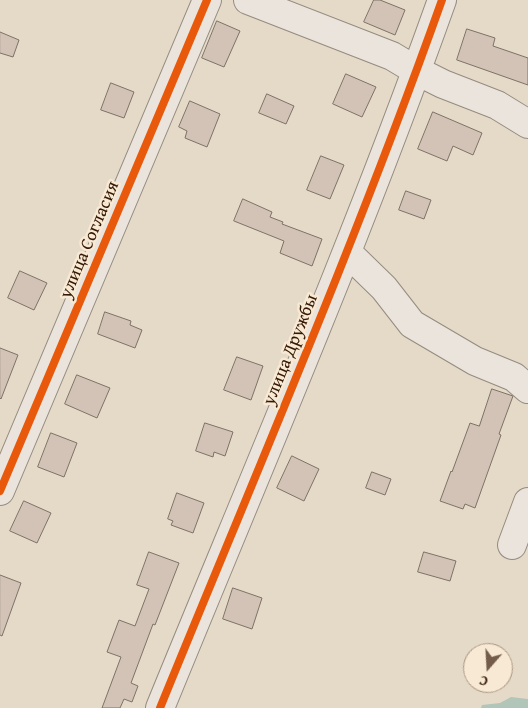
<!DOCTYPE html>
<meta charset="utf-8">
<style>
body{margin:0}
#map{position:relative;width:528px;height:708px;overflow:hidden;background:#e5dac8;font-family:"Gentium Book Plus",serif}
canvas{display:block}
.north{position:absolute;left:463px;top:643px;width:50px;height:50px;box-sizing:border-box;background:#f7e9d3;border:1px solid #a99581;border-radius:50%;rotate:199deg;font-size:14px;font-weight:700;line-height:20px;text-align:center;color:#351806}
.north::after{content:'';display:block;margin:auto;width:18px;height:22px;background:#735c4a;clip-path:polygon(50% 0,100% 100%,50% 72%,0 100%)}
</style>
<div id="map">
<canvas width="528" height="708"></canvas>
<div class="north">С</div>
</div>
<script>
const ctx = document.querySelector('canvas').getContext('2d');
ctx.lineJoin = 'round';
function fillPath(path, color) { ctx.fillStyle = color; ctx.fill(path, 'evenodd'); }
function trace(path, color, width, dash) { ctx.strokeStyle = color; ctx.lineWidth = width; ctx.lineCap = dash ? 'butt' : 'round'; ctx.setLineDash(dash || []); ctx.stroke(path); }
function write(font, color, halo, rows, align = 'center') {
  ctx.font = font + ' "Gentium Book Plus",serif'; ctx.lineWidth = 5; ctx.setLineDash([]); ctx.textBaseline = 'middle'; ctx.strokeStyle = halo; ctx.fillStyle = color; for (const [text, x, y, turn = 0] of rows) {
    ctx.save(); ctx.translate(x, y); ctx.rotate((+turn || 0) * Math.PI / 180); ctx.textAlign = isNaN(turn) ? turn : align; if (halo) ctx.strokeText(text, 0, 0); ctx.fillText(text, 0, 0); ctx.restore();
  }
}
const water = new Path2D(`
 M511,697L528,699V708H481L482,705L500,703Z`);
const building = new Path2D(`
 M374,0H380L405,10L395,35L364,22Z
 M217,21L240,31L224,67L202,58Z
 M467,29L495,38L493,46L528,58V85L457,60Z
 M0,32L19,40L13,57L0,53Z
 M346,74L376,87L362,117L333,104Z
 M111,83L134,92L124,118L101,110Z
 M267,94L294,106L286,124L259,113Z
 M190,101L220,114L207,147L185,138L187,131L179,127Z
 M433,112L482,133L473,155L453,146L447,161L418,149Z
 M321,156L344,165L330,199L307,190Z
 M406,191L431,200L424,219L399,210Z
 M243,199L272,212L270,217L283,222L282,224L322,239L312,266L280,253L284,241L234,221Z
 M20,271L47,283L34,310L8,298Z
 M105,312L131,321L130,325L142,330L135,348L98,334Z
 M0,348L18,355L1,399L0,398Z
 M237,357L263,366L251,400L224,390Z
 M77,375L110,388L97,418L65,404Z
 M492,389L513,396L499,434L501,435L475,508L465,504L463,509L440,501L451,471L452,472L470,423L479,426Z
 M205,423L233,432L225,456L214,452L213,457L196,451Z
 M51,433L77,443L64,477L38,467Z
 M292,456L319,469L304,501L277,488Z
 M372,472L391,479L385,495L366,488Z
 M177,493L204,503L193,533L171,525L173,521L168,519Z
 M24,501L51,513L37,543L10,531Z
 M149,552L179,563L155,625L153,624L131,683L138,686L132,702L124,699L120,708H102L121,657L107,652L119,620L135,626L149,589L137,585Z
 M424,552L456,561L450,581L418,572Z
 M0,575L21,583L2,636L0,635Z
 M233,588L262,598L252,629L223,619Z`);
const minor = new Path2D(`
 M248,0L392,56L417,71L443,84L497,105L528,124
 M347,252L384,288L412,324L475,361L514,377L528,389
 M0,491L207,0
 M512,545L528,502
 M160,708C256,473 357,239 442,0`);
const cycleway = new Path2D(`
 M0,491L207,0
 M160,708C256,473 357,239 442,0`);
const streetNames = [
 ["улица Согласия",90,240,-67],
 ["улица Дружбы",291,350,-68]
];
fillPath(water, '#b1c5b8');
fillPath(building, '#d3c3b7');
trace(building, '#7c7266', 1);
trace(minor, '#958b7f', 30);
trace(minor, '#eae4dc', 28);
trace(cycleway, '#e8590c', 8);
write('18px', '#351806', '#f7e9d3', streetNames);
</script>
